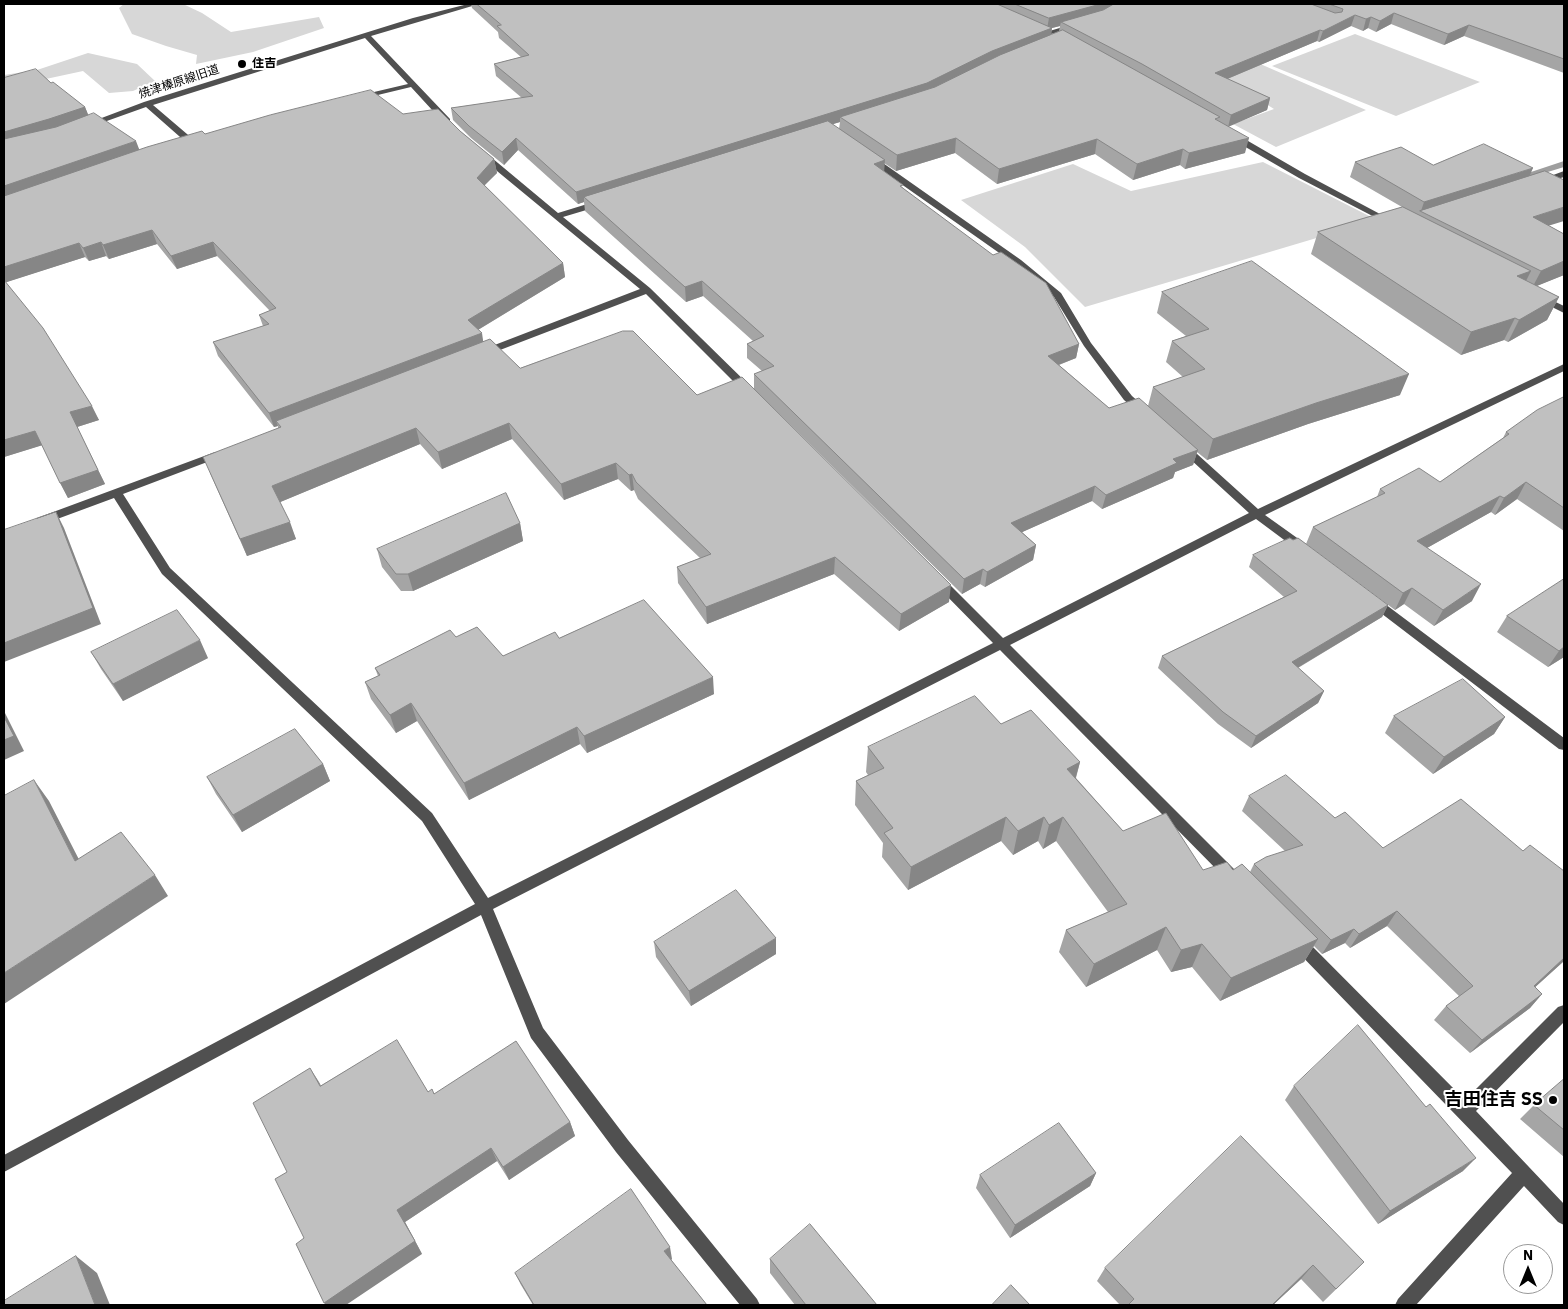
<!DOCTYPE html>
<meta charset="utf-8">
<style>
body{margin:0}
#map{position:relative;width:1568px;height:1309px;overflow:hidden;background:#fff;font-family:"IBM Plex Sans",sans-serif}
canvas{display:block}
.frame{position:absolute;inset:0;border:5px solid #000;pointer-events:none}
.north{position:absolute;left:1503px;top:1244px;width:50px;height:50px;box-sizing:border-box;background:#fff;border:1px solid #999;border-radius:50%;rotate:0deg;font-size:14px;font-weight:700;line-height:20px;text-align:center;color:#000}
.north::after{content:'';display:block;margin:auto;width:18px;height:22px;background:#000;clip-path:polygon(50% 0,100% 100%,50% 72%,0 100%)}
</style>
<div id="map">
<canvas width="1568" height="1309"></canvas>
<div class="frame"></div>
<div class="north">N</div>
</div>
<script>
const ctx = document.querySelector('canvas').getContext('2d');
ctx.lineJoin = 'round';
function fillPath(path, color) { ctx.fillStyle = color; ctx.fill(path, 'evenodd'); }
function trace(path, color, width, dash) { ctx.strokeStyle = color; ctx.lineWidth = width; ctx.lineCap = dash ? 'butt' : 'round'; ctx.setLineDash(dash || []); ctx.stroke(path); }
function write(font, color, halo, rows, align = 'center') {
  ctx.font = font + ' "IBM Plex Sans","Noto Sans JP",sans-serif'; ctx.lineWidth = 4; ctx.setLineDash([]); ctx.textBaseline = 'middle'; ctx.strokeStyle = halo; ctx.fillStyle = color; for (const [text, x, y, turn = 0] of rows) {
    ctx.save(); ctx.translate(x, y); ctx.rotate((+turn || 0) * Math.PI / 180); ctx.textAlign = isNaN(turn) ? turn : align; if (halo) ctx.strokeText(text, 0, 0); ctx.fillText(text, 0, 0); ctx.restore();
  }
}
const green = new Path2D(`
 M124,4H183L202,13L231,32L319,17L324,28L253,52L196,64L197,55L166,46L132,34L119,8Z
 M1355,34L1480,82L1396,116L1272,66Z
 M88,53L137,64L155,81L133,91L109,93L83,71L4,88V75L37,70Z
 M1258,63L1366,110L1276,147L1233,124L1274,109L1222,76Z
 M1263,162L1377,220L1085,307L1025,247L961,200L1073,164L1131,191Z`);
const stream = new Path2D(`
 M1564,161V167L1512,183L1507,180Z`);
const minor = new Path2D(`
 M468,4H479L371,36L450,119V123H444L411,87L357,100V96L408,84L365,38L153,105L194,140V144H188L146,107L90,127L83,125L144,102L227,76L413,18Z
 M1076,23L1080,25L1079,27L1047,35L1043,33Z
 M1230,134H1236L1305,174L1395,222L1388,224L1299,178L1230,138Z
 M480,153H486L558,213L597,201H603V205L563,217L650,288L752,388V392H744L646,294L487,355H479V351L640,289L480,157Z
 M867,156H873L1021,260L1061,293L1091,343L1132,396L1147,409L1148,411L1147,413H1139L1124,400L1084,346L1054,297L1015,264L867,160Z
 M1564,171V177L1541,184L1537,181Z
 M1541,295L1564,306V313L1538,300V296Z
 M1564,364V371L1265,515L1307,545L1309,548L1307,551H1299L1256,519L1010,645L1237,872L1239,876L1237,880L1232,882L1227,880L1000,650L493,909L543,1028L628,1140L757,1299L760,1305H740L616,1152L531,1038L481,915L4,1172V1155L475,904L422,821L162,574L114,498L41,525L35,521L37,518L215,452H223L224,454L223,456L123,494L170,568L432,813L488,898L993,643L935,584L933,581L935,578H943L1003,638L1249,513L1178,448L1177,446L1178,444H1186L1258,509Z
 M1373,597L1377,598L1564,738V750L1559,749L1369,604L1367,601Z
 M1297,934L1302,936L1465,1100L1558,1007L1564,1005V1022L1476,1111L1564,1204V1225L1558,1222L1524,1186L1416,1305H1395L1398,1299L1512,1173L1292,946L1290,941L1292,936Z`);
const wall = new Path2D(`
 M471,4H1564V73L1464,36L1444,45L1391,24L1376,32L1368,28L1363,31L1351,26L1319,42L1317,41L1227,79L1270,98L1267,110L1228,126L1245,153L1185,169L1180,165L1133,180L1095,154L997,184L955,153L896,171L884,163V171L1079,344L1076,358L1059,365L1109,408L1148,406L1153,387L1183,377L1166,362L1172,341L1186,336L1157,313L1162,292L1400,395L1308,424L1207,460L1197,452L1193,465L1175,472L1173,478L1102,509L1092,501L1022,532L1036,545L1033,560L985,587L980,584L962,594L754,389V374L762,371L747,358V344L753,341L703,296L686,302L585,211L584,202L578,204L518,150L504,165L471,138L453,120L451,108L522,98L496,76L494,64L521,57L499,38L498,32L472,8ZM1060,26L1059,31L1051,35L1052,28ZM840,122L839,129L832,124Z
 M4,78L51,83L85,107L88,115L140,150L205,134L403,114L460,131L494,159L497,173L484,185L563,263L565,277L478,330L483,342L520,368L697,395L949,602L899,631L834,574L707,624L678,583L677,567L700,558L638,499L634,490L631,491L618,479L564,500L512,439L442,469L420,444L280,502L296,539L247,556L210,473L278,428V426L274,427L218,356L213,342L263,326L259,315L270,311L217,256L177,269L157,244L109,259L106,256L89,261L85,257L6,282L99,420L77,427L105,484L68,498L42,445L4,457Z
 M1355,162L1433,165L1529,176L1549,226L1564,234V275L1536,286L1559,297L1547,320L1508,342L1504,340L1461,355L1311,254L1318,232L1402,207L1350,177Z
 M1564,397V531L1517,499L1495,515L1491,512L1427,548L1472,601L1434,626L1404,604L1395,610L1306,544L1313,527L1377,497L1380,489L1440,482L1503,438L1506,432Z
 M520,523L523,541L413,591H401L382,567L377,549Z
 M1253,555L1388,605L1382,617L1298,668L1324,691L1318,703L1251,748L1218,724L1158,668L1162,656L1284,597L1249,567Z
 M1564,579V657L1548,667L1497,632L1507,616Z
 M456,637L503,656L559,638L714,694L587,753L580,744L469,800L417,721L396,733L371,699L365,682L378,676L375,668Z
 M91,652L208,658L123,701L101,669Z
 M1394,716L1505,717L1494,734L1433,774L1385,733Z
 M1001,724L1080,762L1076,778L1123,831L1203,870H1233L1250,872L1254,864L1285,851L1242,811L1249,796L1335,818L1383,848L1523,851L1564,871V961L1535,987L1542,994L1530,1008L1470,1053L1434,1020L1446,1006L1459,996L1387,926L1350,948L1345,943L1322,954L1314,946L1304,962L1220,1001L1192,967L1171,972L1157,950L1086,987L1059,952L1066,930L1108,912L1056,841L1043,849L1038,841L1013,855L1001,841L908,890L882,857L883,843L855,805L856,781L868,775L866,772L868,747Z
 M323,764L330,781L242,832L216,794L207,777Z
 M654,942L776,954L691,1006L656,957Z
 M1564,1079V1157L1520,1119L1534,1105Z
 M321,1086L428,1092L570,1122L575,1136L509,1180L497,1161L405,1222L422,1254L287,1172Z
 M1294,1086L1426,1107L1463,1171L1378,1224L1285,1100Z
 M1096,1173L1090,1186L1010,1238L976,1188L980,1175Z
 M672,1259L671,1260L707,1305H533L521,1285L515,1273Z
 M770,1259L877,1305H795L770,1273Z
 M1364,1262L1323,1302L1301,1279L1273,1305H1120L1097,1281L1105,1268Z`);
const shadedWall = new Path2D(`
 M1099,4H1116L1095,16L1061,22L1060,26L1052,28L1050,39L926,94L840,117V122L588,201L584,197V202L578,204L576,192L992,51L1047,29L1049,18Z
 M1394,13L1391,24L1376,32L1380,21Z
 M1355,15L1351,26L1319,42L1323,31Z
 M1371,17L1368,28L1363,31L1366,19Z
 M1469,25L1464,36L1444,45L1448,34Z
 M1320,30L1317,41L1213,85L1215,73Z
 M1270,98L1267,110L1228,127L1231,115Z
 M85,107L90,119L4,146V132Z
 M516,138L518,150L504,165L502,152Z
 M956,138L955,153L896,171L897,155Z
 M1249,138L1245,153L1185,169L1189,153Z
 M1097,139L1095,154L997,184L999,169Z
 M136,141L141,154L4,201V186Z
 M1183,149L1180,165L1133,180L1137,164Z
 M494,159L497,173L479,191L477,178Z
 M885,160L884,174L874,164Z
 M1533,168L1527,182L1421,211L1424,202Z
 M1564,207V221L1525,233L1533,217Z
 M152,230L157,244L109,259L103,245Z
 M101,242L106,256L89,261L83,248Z
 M213,242L217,256L177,269L171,256Z
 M79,243L85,257L4,283V267Z
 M1564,261V275L1532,288L1541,271Z
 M563,263L565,277L471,334L468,320Z
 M1531,271L1520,293L1517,276Z
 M702,281L703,296L686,302L685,287Z
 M1559,297L1547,320L1508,342L1519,320Z
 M1515,318L1504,340L1461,355L1471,332Z
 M482,333L484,347L276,421L278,426L274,427L269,413Z
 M1079,344L1076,358L1045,370L1048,356Z
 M1409,374L1400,395L1308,424L1207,460L1213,439L1316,403Z
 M92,406L99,420L77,427L105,484L68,498L60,483L70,412Z
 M509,423L512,439L442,469L438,452Z
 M416,428L420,444L278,503L272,486Z
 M35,431L43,445L4,457V440Z
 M1198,450L1193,465L1175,472L1173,478L1102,509L1106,495L1173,459Z
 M616,463L618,479L564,500L561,484Z
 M632,474L634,490L631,491L629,475Z
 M1526,482L1517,499L1495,515L1504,498Z
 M1095,486L1092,501L1009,538L1011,523Z
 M1500,496L1491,512L1409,558L1417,541Z
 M56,512L64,528L101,624L4,662V643Z
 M290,522L296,539L247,556L240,539Z
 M520,523L523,541L413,591L408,574Z
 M1036,545L1033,560L985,587L987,572Z
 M835,557L834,574L707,624L706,607Z
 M983,569L980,584L962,594L964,579Z
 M1481,584L1472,601L1434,626L1443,610Z
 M951,585L949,602L899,631L901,614Z
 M1412,588L1404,604L1395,610L1403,593Z
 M1388,605L1382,617L1287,674L1292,662Z
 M200,640L208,658L123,701L113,684Z
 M1564,647V657L1548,667L1559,651Z
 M713,677L714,694L587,753L584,736Z
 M1324,691L1318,703L1251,748L1256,736Z
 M411,703L417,721L396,733L390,715Z
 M4,711L24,751L4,760Z
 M1505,717L1494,734L1433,774L1444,757Z
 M577,727L580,744L469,800L464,783Z
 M1080,762L1073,787L1067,769Z
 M323,764L330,781L242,832L233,815Z
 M34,780L49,801L90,881L75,861Z
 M1006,817L1001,841L908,890L911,867Z
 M1044,817L1038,841L1013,855L1018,831Z
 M1063,817L1056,841L1043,849L1049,825Z
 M155,875L168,896L4,1004V973Z
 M1397,911L1387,926L1350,948L1359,934Z
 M1166,927L1157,950L1086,987L1094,964Z
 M1354,929L1345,943L1322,954L1331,940Z
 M776,938V954L691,1006L689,991Z
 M1318,939L1304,962L1220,1001L1231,978Z
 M1202,944L1192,967L1171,972L1181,950Z
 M1564,958V961L1521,1000L1534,986Z
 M1542,994L1530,1008L1470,1053L1482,1040Z
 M310,1068L319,1082L329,1101L320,1086Z
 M570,1122L575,1136L509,1180L503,1167Z
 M491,1148L497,1161L405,1222L422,1254L346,1305H326L324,1303L397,1210Z
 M1476,1158L1463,1171L1378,1224L1390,1211Z
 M1096,1173L1090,1186L1010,1238L1015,1225Z
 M670,1247L672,1259L667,1263L664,1251Z
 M76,1256L97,1273L110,1305H95Z
 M1313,1265L1301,1279L1273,1305H1272Z`);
const building = new Path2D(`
 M477,4H997L1052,28L992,51L927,83L576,192L516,138L502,152L469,126L451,108L533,96L494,64L529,55L497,26L501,25Z
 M1015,4H1099L1097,5L1049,18Z
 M1114,4H1311L1335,13L1342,12L1343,9L1329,4H1564V59L1469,25L1448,34L1394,13L1380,21L1371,17L1366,19L1355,15L1323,31L1320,30L1215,73L1270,98L1231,115L1142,64L1061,22L1103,10Z
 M1063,30L1220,117L1215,119L1249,138L1189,153L1183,149L1137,164L1097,139L999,169L956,138L897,155L840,117L935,87L1000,55Z
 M36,69L51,83L53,82L85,107L49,119L4,132V78Z
 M371,90L403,114L438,109L460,131L494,159L477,178L563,263L468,320L482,333L269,413L213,342L269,324L259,315L276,308L213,242L171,256L152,230L103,245L101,242L83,248L79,243L4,267V196L147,147L202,131L205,134L270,115Z
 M94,113L136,141L4,186V139L56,127Z
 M828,121L885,160L874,164L903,185L900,186L993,255L1001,252L1046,283L1079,344L1048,356L1109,408L1139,398L1198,450L1173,459L1177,463L1106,495L1095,486L1011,523L1036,545L987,572L983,569L964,579L754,374L774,366L747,344L764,336L702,281L685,287L584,197Z
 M1484,144L1533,168L1424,202L1355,162L1401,147L1433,165Z
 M1545,171L1564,180V207L1533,217L1564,234V261L1541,271L1420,211Z
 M1403,207L1531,271L1517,276L1559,297L1519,320L1515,318L1471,332L1318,232Z
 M1252,261L1409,374L1316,403L1213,439L1153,387L1205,369L1172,341L1209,329L1162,292Z
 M4,280L43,328L92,406L70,412L98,470L60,483L35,431L4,440Z
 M623,331H633L697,395L742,377L951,585L901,614L835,557L706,607L677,567L711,554L636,482L632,474L629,475L616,463L561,484L509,423L438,452L416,428L272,486L290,522L240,539L203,457L281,427L276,421L490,339L520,368Z
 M1564,397V508L1526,482L1504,498L1500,496L1417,541L1481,584L1443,610L1412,588L1403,593L1313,527L1385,493L1380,489L1419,468L1440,482L1509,434L1506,432L1537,410Z
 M506,493L520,523L408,574H396L377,549Z
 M56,512L93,608L4,643V530Z
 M1290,538L1293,540L1298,538L1388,605L1292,662L1324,691L1256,736L1223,712L1162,656L1297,591L1253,555Z
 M1564,579V647L1559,651L1507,616Z
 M644,600L713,677L584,736L577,727L464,783L411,703L390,715L365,682L380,675L375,668L450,630L456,637L477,627L503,656L555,632L559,638Z
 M177,610L200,640L113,684L91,652Z
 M1463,679L1505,717L1444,757L1394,716Z
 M975,696L1001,724L1031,710L1080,762L1067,769L1123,831L1166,813L1203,870L1227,862L1233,870L1242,864L1318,939L1231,978L1202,944L1181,950L1166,927L1094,964L1066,930L1127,904L1063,817L1049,825L1044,817L1018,831L1006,817L911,867L884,833L893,828L856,781L884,768L868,747Z
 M4,717L14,736L4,740Z
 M295,729L323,764L233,815L207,777Z
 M1286,775L1335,818L1345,812L1383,848L1461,799L1523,851L1530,845L1564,871V958L1534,986L1542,994L1482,1040L1446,1006L1473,986L1397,911L1359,934L1354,929L1331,940L1254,864L1266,857L1303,845L1249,796Z
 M34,780L75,861L121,832L155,875L4,973V796Z
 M736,890L776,938L689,991L654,942Z
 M1358,1025L1426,1107L1430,1104L1476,1158L1390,1211L1294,1086Z
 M397,1040L428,1092L432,1089L434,1094L516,1041L570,1122L503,1167L491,1148L397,1210L415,1241L324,1303L296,1244L304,1238L275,1179L287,1172L253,1103L310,1068L320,1086Z
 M1564,1079V1130L1534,1105Z
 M1059,1123L1096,1173L1015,1225L980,1175Z
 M1241,1136L1364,1262L1336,1289L1313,1265L1272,1305H1128L1134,1299L1105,1268Z
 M631,1189L670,1247L664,1251L707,1305H534L515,1273Z
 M810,1224L877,1305H806L770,1259Z
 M76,1256L95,1305H4V1301Z
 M1011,1285L1030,1305H992Z`);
const markers = [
 [242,64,5,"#000"],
 [1553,1100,5,"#000"]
];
const farPoinames = [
 ["住吉",252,64]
];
const farStreetnames = [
 ["焼津榛原線旧道",179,82,-18]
];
const nearPoinames = [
 ["吉田住吉 SS",1543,1100]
];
fillPath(green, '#d7d7d7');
fillPath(stream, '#9e9e9e');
fillPath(minor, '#505050');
fillPath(wall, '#a5a5a5');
fillPath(shadedWall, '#868686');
fillPath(building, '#c0c0c0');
trace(building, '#868686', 1);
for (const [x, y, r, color] of markers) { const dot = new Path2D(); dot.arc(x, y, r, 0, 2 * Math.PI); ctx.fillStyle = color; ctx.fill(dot); trace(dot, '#fff', 2); }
write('bold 12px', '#000', '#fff', farPoinames, 'left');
write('12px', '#000', '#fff', farStreetnames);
write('bold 18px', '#000', '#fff', nearPoinames, 'right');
</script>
